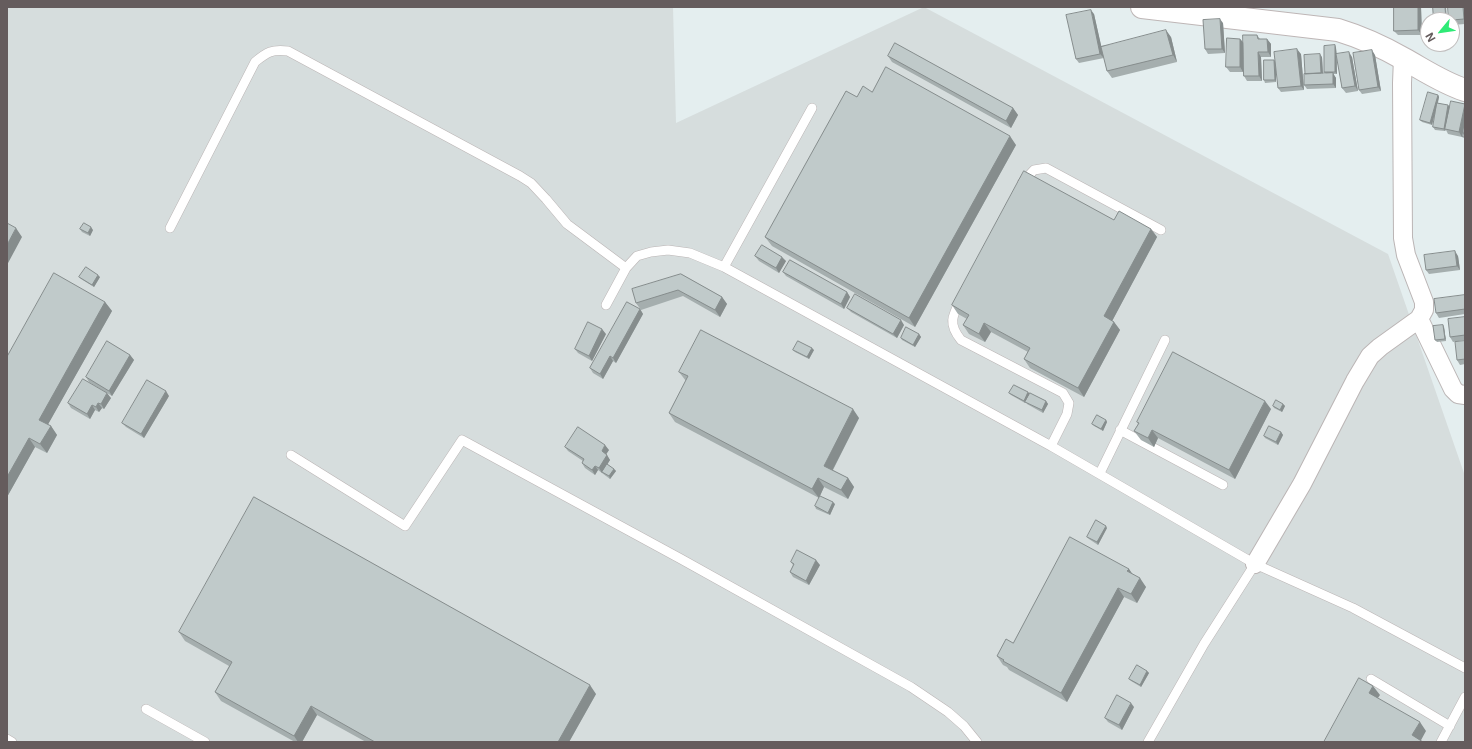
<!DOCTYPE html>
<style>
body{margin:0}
#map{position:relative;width:1472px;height:749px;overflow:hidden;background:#e4eeef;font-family:Inter,sans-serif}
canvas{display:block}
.frame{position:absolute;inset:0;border:8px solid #655c5d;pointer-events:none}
.north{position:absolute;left:1420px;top:12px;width:40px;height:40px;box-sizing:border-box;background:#fff;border:1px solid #c1bebe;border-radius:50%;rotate:241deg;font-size:11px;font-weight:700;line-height:16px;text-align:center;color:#655c5d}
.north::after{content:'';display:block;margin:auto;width:14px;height:18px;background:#2fea76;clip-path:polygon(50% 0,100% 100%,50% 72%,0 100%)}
</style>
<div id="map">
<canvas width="1472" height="749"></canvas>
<div class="frame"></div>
<div class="north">N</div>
</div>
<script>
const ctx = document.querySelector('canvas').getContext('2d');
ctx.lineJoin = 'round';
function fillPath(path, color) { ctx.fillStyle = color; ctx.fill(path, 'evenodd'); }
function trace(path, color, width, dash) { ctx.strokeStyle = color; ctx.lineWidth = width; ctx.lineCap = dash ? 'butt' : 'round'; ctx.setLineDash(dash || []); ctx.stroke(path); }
const industrial = new Path2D(`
 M7,7H673L676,123L924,7L1388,254L1465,476V742H7Z`);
const lane = new Path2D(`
 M1022,183L1034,170L1046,168L1161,230
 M170,228L255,62C267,52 272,49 288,51L520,176L531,183L546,199L567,224L626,268
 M724,267L812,108
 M961,299C952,316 948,324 961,340L1063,393L1069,403L1067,414L1051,446
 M606,305L626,268L637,256L651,252L668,250L690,253L724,267L1051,446L1255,564L1353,608L1465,668
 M1120,430L1223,485
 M291,455L405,526L462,440L681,559L911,687L948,712L964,726L977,742
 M1100,473L1165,340
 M1371,679L1450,726
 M146,709L205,742
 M7,739L12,742
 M1148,742L1204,644L1255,564
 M1441,742L1465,697`);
const street = new Path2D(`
 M1419,319L1453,389L1458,394L1465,395
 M1255,564L1302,484L1355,381L1370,356L1380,347L1419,319L1424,310V302L1406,255L1403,238L1402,83L1403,58`);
const secondary = new Path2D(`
 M1142,7L1338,30C1361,37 1383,47 1404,59C1424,70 1443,83 1465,90`);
const wall = new Path2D(`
 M1394,7H1421L1422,35H1398L1394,31Z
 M1433,7L1447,20H1434Z
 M1465,7V24L1452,25V20Z
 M1094,14L1101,46L1171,37L1177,62L1112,78L1107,71L1104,58L1079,63L1076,59Z
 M1223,23L1225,53L1208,54L1205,49Z
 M1257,35L1260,39H1267L1271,44V57H1261L1262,81H1247L1244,76L1243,52V72H1230L1226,67L1240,39L1243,43Z
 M1335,45L1336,48L1337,54L1352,57L1358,91L1346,93L1342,88L1337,58V74H1333L1336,78V88L1307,89L1304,85L1305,74L1322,57L1323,74H1326L1324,72Z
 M1301,54L1304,90L1281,92L1278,88L1276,68V82L1265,83L1264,80L1274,60L1275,62Z
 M1375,55L1381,91L1362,94L1359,90Z
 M888,56L1013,108L1018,115L1011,128L892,62Z
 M1438,95L1439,97L1438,103L1450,107L1465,104V123L1462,137L1448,134L1446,130L1445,131L1435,130L1433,127L1436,107L1432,125L1422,122L1420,120Z
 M857,97L1016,145L915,327L772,246L765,237Z
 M1114,220L1151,229L1157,237L1112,321L1114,322L1120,330L1084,397L1030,368L1024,359L1028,352L991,332L985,342L969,334L963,325L967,319L958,314L952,305Z
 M80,229L93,230L90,236L82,232Z
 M755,256L786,261L779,273L759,261Z
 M1458,256L1460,270L1429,274L1426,270Z
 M783,272L847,292L850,297L844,309L786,276Z
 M681,274L722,297L727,304L720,317L683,296L641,310L636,303Z
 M79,277H100L94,287L81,279Z
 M1465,295V314L1439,318L1436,313Z
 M105,302L112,311L48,424L51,426L57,435L47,453L35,447L7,497V357Z
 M847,308L904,325L897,338L851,312Z
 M640,309L643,314L616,363L613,361L603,379L593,373L590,368Z
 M1465,317V340L1453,342L1450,337Z
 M1443,325L1444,327L1446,341L1437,342L1435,340Z
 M606,334L592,361L578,353L575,349Z
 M919,334L921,337L915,347L902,340L901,338Z
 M1465,341V364L1460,365L1457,360Z
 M793,350H814L809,359L795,352Z
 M130,355L134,360L112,396L89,382L86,377Z
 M679,372L859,418L833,470L848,478L854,487L848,499L824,487L819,498L675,422L669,413L686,381Z
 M1009,393L1030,394L1046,401L1048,404L1043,413L1027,404L1026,402L1025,403L1011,395Z
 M169,396L144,438L126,427L122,423Z
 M111,398L104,409L102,408L99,412L95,410L90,419L71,408L68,403Z
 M1283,404L1285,406L1282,412L1274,408L1273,406Z
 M1271,409L1235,479L1158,438L1154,447L1141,440L1134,431L1138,424L1137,422Z
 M1106,420L1107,422L1103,431L1094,426L1092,424Z
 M1281,432L1283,435L1278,445L1265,438L1264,436Z
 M565,447L609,450L606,454L610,460L607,464L614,469L616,471L610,479L598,470L595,475L585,468L582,463L583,461L568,451Z
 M835,504L830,515L816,509L815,506Z
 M1107,528L1098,545L1089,539L1087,537Z
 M791,562L820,565L809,585L793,577L790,572L793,565Z
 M1129,569L1133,575L1146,587L1137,603L1124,597L1067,702L1009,670L1007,667L1003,665L997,656L1013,643Z
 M179,632L596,694L569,742H366L317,715L302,742H295L221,701L215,692L229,666L185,641Z
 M1147,671L1149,673L1141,687L1131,681L1129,679Z
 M1134,707L1122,730L1108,722L1105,718Z`);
const shadedWall = new Path2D(`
 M1418,7H1421L1422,35L1418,30Z
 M1445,7H1446L1447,20L1446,19Z
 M1463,7H1465V21L1464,19Z
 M1091,10L1094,14L1104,58L1100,54Z
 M1220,19L1223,23L1225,53L1222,49Z
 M1166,30L1171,37L1177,62L1173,55Z
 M1240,39L1244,43L1243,72L1240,67Z
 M1267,39L1271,44V57L1268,52Z
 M1335,45L1336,48L1337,74L1335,72Z
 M1297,49L1301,54L1304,90L1301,86Z
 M1372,50L1375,55L1381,91L1378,87Z
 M1258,52L1261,57L1262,81L1259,76Z
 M1349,52L1352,57L1358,91L1355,86Z
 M1320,54L1322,57L1323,75L1321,73Z
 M1274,60L1276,62V82L1275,80Z
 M1333,73L1336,78V88L1333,84Z
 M1438,95L1439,97L1432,125L1430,123Z
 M1465,104V123L1462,137L1459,132Z
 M1448,105L1450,107L1445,131L1444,129Z
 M1013,108L1018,115L1011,128L1006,121Z
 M1010,136L1016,145L915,327L909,318Z
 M91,227L93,230L90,236L88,233Z
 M16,228L22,237L7,265V245Z
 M1151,229L1157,237L1110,325L1104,316Z
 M1455,251L1458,256L1460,270L1457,266Z
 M782,257L786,261L779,273L776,268Z
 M98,275L100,277L94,287L92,285Z
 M847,292L850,297L844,309L841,304Z
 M722,297L727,304L720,317L715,310Z
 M105,302L112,311L46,428L39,420Z
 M640,309L643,314L616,363L613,358Z
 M901,320L904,325L897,338L893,334Z
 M1114,322L1120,330L1084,397L1078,388Z
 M984,323L991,332L985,342L979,334Z
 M1443,325L1444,327L1446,341L1445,339Z
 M602,329L606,334L592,361L589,356Z
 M919,334L921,337L915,347L913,345Z
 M812,348L814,350L809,359L807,357Z
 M130,355L134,360L112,396L109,391Z
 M610,356L613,361L603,379L600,374Z
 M166,391L169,396L144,438L141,434Z
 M1028,392L1030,394L1025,403L1024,401Z
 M107,393L111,398L104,409L101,404Z
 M1046,401L1048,404L1043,413L1042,410Z
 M1265,401L1271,409L1235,479L1229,470Z
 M98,403L102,408L99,412L96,407Z
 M1283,404L1285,406L1282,412L1280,410Z
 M92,405L95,410L90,419L87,414Z
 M853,409L859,418L830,475L824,466Z
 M1106,420L1107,422L1103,431L1101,429Z
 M51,426L57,435L47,453L40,444Z
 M1152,430L1158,438L1154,447L1148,438Z
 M1281,432L1283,435L1278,445L1276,442Z
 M29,438L35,447L7,497V477Z
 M605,445L609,450L605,456L602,451Z
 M607,455L610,460L602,473L599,468Z
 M595,466L598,470L595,475L592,470Z
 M614,469L616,471L610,479L609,476Z
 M818,478L824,487L819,498L812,489Z
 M848,478L854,487L848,499L841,490Z
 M833,502L835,504L830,515L828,513Z
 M1106,526L1107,528L1098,545L1097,542Z
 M816,560L820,565L809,585L806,581Z
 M1129,569L1135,578L1127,571Z
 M1140,578L1146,587L1137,603L1131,594Z
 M1118,588L1124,597L1067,702L1061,693Z
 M1147,671L1149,673L1141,687L1140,685Z
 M590,685L596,694L569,742H558Z
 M1373,686L1380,695L1375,702L1369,693Z
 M1131,703L1134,707L1122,730L1119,725Z
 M311,706L317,715L302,742H298L294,736Z
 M1420,722L1426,731L1420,742L1412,735Z`);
const building = new Path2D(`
 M1394,7H1418V30L1394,31Z
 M1433,7H1445L1446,19L1434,20Z
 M1448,7H1463L1464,19L1452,20H1449Z
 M1091,10L1100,54L1076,59L1066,15Z
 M1220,19L1222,49H1205L1203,20Z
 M1166,30L1173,55L1107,71L1101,47Z
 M1243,35H1257L1258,39H1267L1268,52H1258L1259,76H1244Z
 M1227,38L1240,39V67H1226Z
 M895,43L1013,108L1006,121L888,56Z
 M1335,45V72H1324V46Z
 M1297,49L1301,86L1278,88L1274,52Z
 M1372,50L1378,87L1359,90L1353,53Z
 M1349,52L1355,86L1342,88L1336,54Z
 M1320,54L1321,73L1305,74L1304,55Z
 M1264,60H1274L1275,80H1264Z
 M886,67L1010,136L909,318L765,237L846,91L857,97L863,86L872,92Z
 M1333,73V84L1304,85V74Z
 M1428,92L1438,95L1430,123L1420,120Z
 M1451,101L1465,104L1459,132L1445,129Z
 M1437,103L1448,105L1444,129L1433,127Z
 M1465,127V137H1463Z
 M1024,171L1114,220L1119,211L1151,229L1104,316L1114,322L1078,388L1024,359L1030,348L984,323L979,334L963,325L969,315L952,305Z
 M7,223L16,228L7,245Z
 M84,223L91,227L88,233L80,229Z
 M762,245L782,257L776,268L755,256Z
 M1455,251L1457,266L1426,270L1424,255Z
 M790,260L847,292L841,304L783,272Z
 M86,267L98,275L92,285L79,277Z
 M54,273L105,302L39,420L51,426L40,444L29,438L7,477V357Z
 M681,274L722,297L715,310L678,290L636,303L632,289Z
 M855,294L901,320L893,334L847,308Z
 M1465,295V309L1436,313L1434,299Z
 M627,302L640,309L613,358L610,356L600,374L590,368Z
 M1465,317V335L1450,337L1448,319Z
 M588,322L602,329L589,356L575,349Z
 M1443,325L1445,339L1435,340L1433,326Z
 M906,327L919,334L913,345L901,338Z
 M701,330L853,409L824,466L848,478L841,490L818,478L812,489L669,413L688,376L679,372Z
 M107,341L130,355L109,391L86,377Z
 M798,341L812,348L807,357L793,350Z
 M1465,341V359L1457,360L1455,342Z
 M1173,352L1265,401L1229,470L1152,430L1148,438L1134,431L1139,423L1137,422Z
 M83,379L107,393L101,404L98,403L96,407L92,405L87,414L68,403Z
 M147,380L166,391L141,434L122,423Z
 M1014,385L1028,392L1024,401L1009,393Z
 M1030,393L1046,401L1042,410L1025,402Z
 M1276,400L1283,404L1280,410L1273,406Z
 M1097,415L1106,420L1101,429L1092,424Z
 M1269,426L1281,432L1276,442L1264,436Z
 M578,427L605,445L602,451L607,455L599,468L595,466L592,470L582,463L584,459L565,447Z
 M607,464L614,469L609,476L602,472Z
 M820,496L833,502L828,513L815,506Z
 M254,497L590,685L558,742H375L311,706L294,736L215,692L232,662L179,632Z
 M1096,520L1106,526L1097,542L1087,537Z
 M1070,537L1129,569L1127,571L1140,578L1131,594L1118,588L1061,693L1003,661L1004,660L997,656L1006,639L1013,643Z
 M797,550L816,560L806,581L790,572L794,564L791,562Z
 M1137,665L1147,671L1140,685L1129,679Z
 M1359,678L1373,686L1369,693L1420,722L1412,735L1423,742H1324Z
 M1117,695L1131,703L1119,725L1105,718Z`);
fillPath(industrial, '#d6dddd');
trace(lane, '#bbb5b5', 10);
trace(street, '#bbb5b5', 20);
trace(secondary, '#beb6b6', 24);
trace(lane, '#fff', 9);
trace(street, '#fff', 18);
trace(secondary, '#fff', 22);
fillPath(wall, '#a5aeae');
fillPath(shadedWall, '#868d8d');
fillPath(building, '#c0caca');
trace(building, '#868d8d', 1);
</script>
